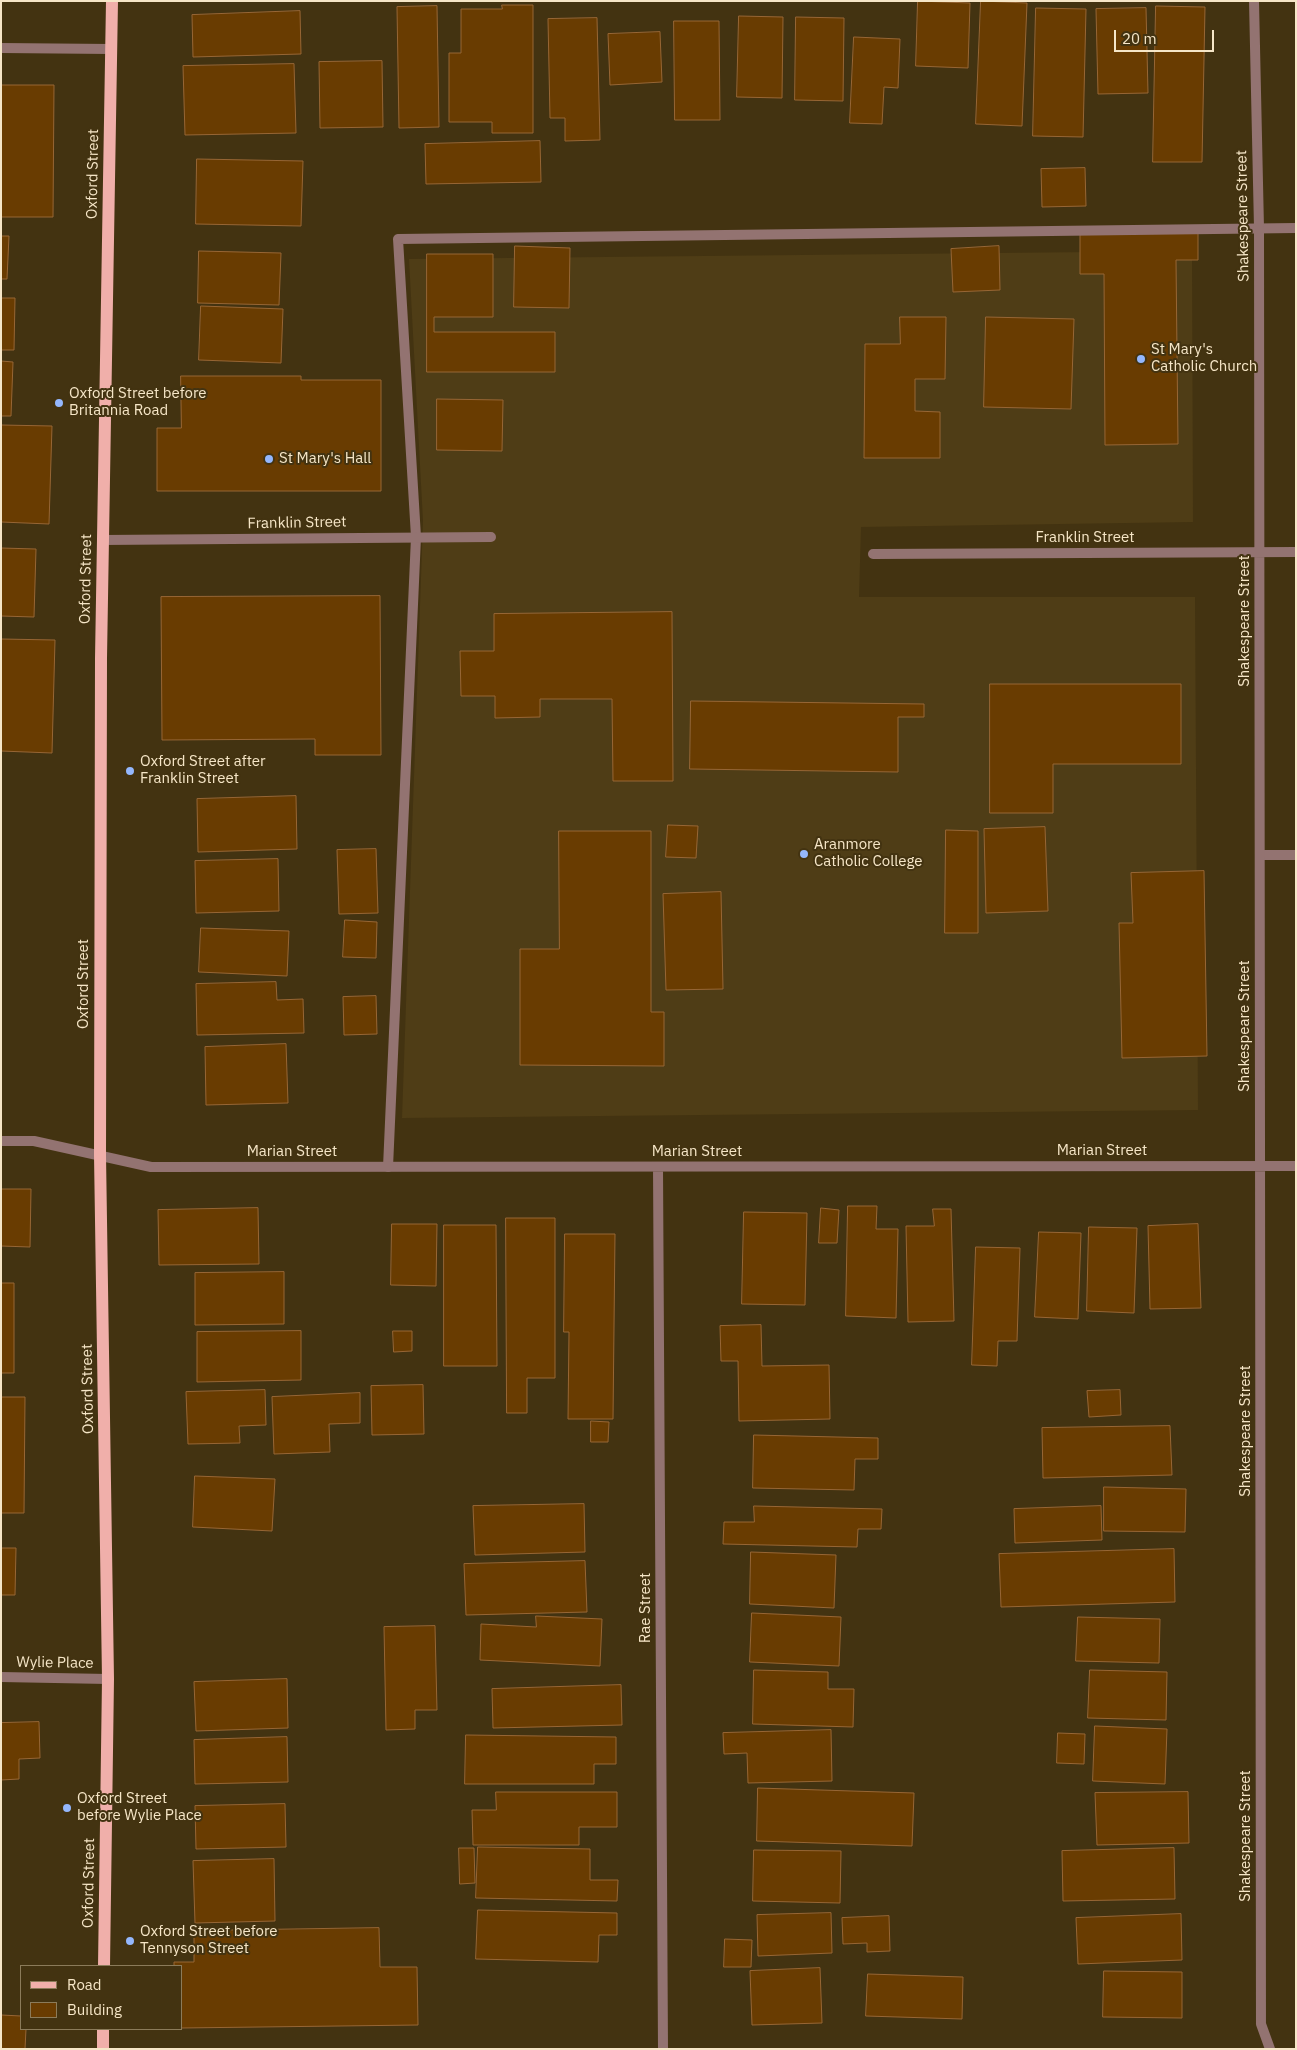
<!DOCTYPE html>
<style>
body{margin:0}
#map{position:relative;width:1297px;height:2050px;overflow:hidden;background:#433311;font-family:"IBM Plex Sans",sans-serif}
canvas{display:block}
.frame{position:absolute;inset:0;border:2px solid #f6e6c7;pointer-events:none}
.legend{position:absolute;left:20px;top:1965px;width:162px;height:65px;box-sizing:border-box;background:#433311;border:1px solid #8b7b5a;margin:0;padding:6px 9px;list-style:none;font-size:15px;color:#f6e6c7}
.legend li{display:flex;align-items:center;gap:10px;height:25px}
.legend b{width:25px;border:1px solid #8b7b5a}
.scale{position:absolute;left:1114px;top:30px;width:100px;height:22px;box-sizing:border-box;border:2px solid #f6e6c7;border-top:0;padding-left:6px;font-size:15px;line-height:18px;white-space:nowrap;color:#f6e6c7;-webkit-text-stroke:4px #433311;paint-order:stroke}
</style>
<div id="map">
<canvas width="1297" height="2050"></canvas>
<div class="frame"></div>
<ul class="legend">
<li><b style="height:6px;background:#f0afaa"></b>Road</li>
<li><b style="height:14px;background:#693c01"></b>Building</li>
</ul>
<div class="scale">20 m</div>
</div>
<script>
const ctx = document.querySelector('canvas').getContext('2d');
ctx.lineJoin = 'round';
function fillPath(path, color) { ctx.fillStyle = color; ctx.fill(path, 'evenodd'); }
function trace(path, color, width, dash) { ctx.strokeStyle = color; ctx.lineWidth = width; ctx.lineCap = dash ? 'butt' : 'round'; ctx.setLineDash(dash || []); ctx.stroke(path); }
function write(font, color, halo, rows, align = 'center') {
  ctx.font = font + ' "IBM Plex Sans",sans-serif'; ctx.lineWidth = 4; ctx.setLineDash([]); ctx.textBaseline = 'middle'; ctx.strokeStyle = halo; ctx.fillStyle = color; for (const [text, x, y, turn = 0] of rows) {
    ctx.save(); ctx.translate(x, y); ctx.rotate((+turn || 0) * Math.PI / 180); ctx.textAlign = isNaN(turn) ? turn : align; if (halo) ctx.strokeText(text, 0, 0); ctx.fillText(text, 0, 0); ctx.restore();
  }
}
const built = new Path2D(`
 M1192,251L1193,522L861,527L859,597H1195L1198,1110L402,1118L423,521L409,259Z`);
const building = new Path2D(`
 M918,1L970,3L968,68L916,66Z
 M981,1L1027,3L1022,126L976,124Z
 M502,5H533V133H492V122H449V53H461V9H502Z
 M437,6L439,127L399,128L397,7Z
 M1156,6L1205,7L1202,162H1153Z
 M1036,8L1086,9L1083,137L1033,136Z
 M1146,8L1148,93L1098,94L1096,9Z
 M300,11L301,54L193,57L192,15Z
 M739,16L783,17L782,98L737,97Z
 M796,17L844,18L843,101L795,100Z
 M597,18L600,140L565,141V118H550L548,19Z
 M674,21H719L720,120H675Z
 M660,32L662,82L610,85L608,34Z
 M854,37L900,39L898,88L884,87L882,124L850,123Z
 M382,61L383,127L320,128L319,62Z
 M294,64L296,133L185,135L183,66Z
 M1,85H54L53,217H1Z
 M540,141L541,182L426,184L425,144Z
 M197,159L303,161L301,226L196,224Z
 M1085,168L1086,206L1042,207L1041,169Z
 M1198,230V260H1176L1178,444L1105,445L1104,274H1080V231Z
 M1,236H9L7,279H1Z
 M515,246L570,248L569,308L514,307Z
 M999,246L1000,290L953,292L951,249Z
 M199,251L281,253L279,305L198,303Z
 M427,254H493V317H434V332H555V372H427Z
 M1,298H15L14,350H1Z
 M201,306L283,309L281,363L199,360Z
 M900,317H946L945,379H915V411L940,412V458H864L865,344H900Z
 M986,317L1074,319L1071,409L984,407Z
 M1,361L13,362L11,416H1Z
 M181,376H301V380H381V491H157V428H181Z
 M437,399L503,400L502,451L437,450Z
 M1,425L52,426L49,524L1,522Z
 M1,548L36,549L34,617L1,616Z
 M380,596L381,755H315V739L162,740L161,597Z
 M672,612L673,781H613L612,699H540V717L495,718V696H461L460,651H494V614Z
 M1,639L55,640L52,753L1,751Z
 M990,684H1181V764H1053V813H990Z
 M691,701L924,704V717H898V772L690,769Z
 M296,796L297,849L198,852L197,799Z
 M668,825L698,826L696,858L666,857Z
 M1045,827L1048,911L986,913L984,829Z
 M946,830L978,831V933H945Z
 M559,831H651V1012H664V1066L520,1065V949H559Z
 M376,849L378,913L339,914L337,850Z
 M278,859L279,911L196,913L195,861Z
 M1204,871L1207,1056L1122,1058L1119,923H1133L1131,873Z
 M721,892L723,989L666,990L663,894Z
 M345,920L377,922L376,958L343,957Z
 M201,928L289,931L287,976L199,972Z
 M276,982L277,1000L303,999L304,1033L197,1035L196,984Z
 M376,996L377,1034L344,1035L343,997Z
 M286,1044L288,1103L206,1105L205,1047Z
 M1,1189H31L30,1247L1,1246Z
 M848,1206H877L876,1229H898L896,1318L846,1316Z
 M258,1208L259,1264L159,1265L158,1210Z
 M821,1208L839,1210L837,1243H819Z
 M933,1209H951L954,1321L908,1322L906,1226H934Z
 M744,1212L807,1213L805,1305L742,1304Z
 M506,1218H555V1378H527V1413H507Z
 M392,1224H437L436,1286L391,1285Z
 M1198,1224L1201,1308L1150,1309L1148,1226Z
 M444,1225H496L497,1366H444Z
 M1089,1227L1137,1228L1134,1313L1087,1311Z
 M1039,1232L1081,1233L1078,1319L1035,1317Z
 M565,1234H615L613,1419H568L569,1332H564Z
 M976,1247L1020,1248L1017,1341H998L997,1366L972,1365Z
 M284,1272V1324L195,1325V1273Z
 M1,1283H14V1373H1Z
 M761,1325L762,1366L829,1365L830,1419L739,1421L738,1361H721L720,1326Z
 M301,1331V1380L197,1382V1332Z
 M393,1331H412V1351L394,1352Z
 M423,1385L424,1434L372,1435L371,1386Z
 M265,1390L266,1425L239,1426L240,1443L188,1444L186,1392Z
 M1120,1390L1121,1415L1089,1417L1087,1391Z
 M360,1393V1423L329,1424L330,1452L274,1454L272,1397Z
 M1,1397H25L24,1513H1Z
 M591,1421L609,1422L608,1442H591Z
 M1170,1426L1172,1475L1043,1478L1042,1428Z
 M754,1435L878,1438V1459H855L854,1490L753,1488Z
 M195,1476L275,1479L272,1531L193,1527Z
 M1104,1487L1186,1489L1185,1532L1104,1531Z
 M584,1504L585,1552L475,1555L473,1506Z
 M754,1506L882,1509L881,1529H858L857,1547L723,1544L724,1522H754Z
 M1101,1506L1102,1540L1015,1543L1014,1509Z
 M1,1548H16L15,1595H1Z
 M1174,1549L1175,1602L1001,1607L999,1554Z
 M751,1552L836,1555L834,1608L750,1604Z
 M585,1561L587,1612L466,1615L464,1564Z
 M752,1613L841,1617L839,1666L750,1662Z
 M536,1616L602,1619L600,1666L480,1660L481,1624L536,1627Z
 M1078,1617L1160,1619L1159,1663L1076,1661Z
 M435,1626L437,1710H415V1729L386,1730L384,1627Z
 M754,1670L828,1672V1689H854L853,1727L753,1724Z
 M1090,1670L1167,1672L1166,1720L1088,1718Z
 M287,1679L288,1728L196,1731L194,1682Z
 M621,1685L622,1725L493,1728L492,1689Z
 M39,1722L40,1758L19,1759V1779L1,1780V1723Z
 M1095,1726L1167,1729L1165,1784L1093,1781Z
 M831,1730L832,1781L748,1783L747,1753L724,1754L723,1733Z
 M1058,1733L1085,1734L1084,1764L1057,1763Z
 M466,1735L616,1737V1764H594V1784H465Z
 M287,1737L288,1782L195,1784L194,1740Z
 M758,1788L914,1793L912,1846L757,1841Z
 M496,1792H617V1827H579V1845H473L472,1810H496Z
 M1188,1792L1189,1843L1097,1845L1095,1793Z
 M285,1804L286,1847L196,1849L195,1806Z
 M478,1847L590,1849V1880H618L617,1901L476,1898Z
 M459,1848H474L475,1883L460,1884Z
 M1174,1848L1175,1899L1063,1901L1062,1851Z
 M754,1850L841,1851L840,1903L753,1901Z
 M274,1859L275,1921L195,1923L193,1861Z
 M478,1910L617,1913V1935H599L598,1962L476,1959Z
 M831,1913L832,1953L758,1956L757,1915Z
 M1181,1914L1182,1960L1078,1964L1076,1918Z
 M889,1916L890,1951L867,1952V1943L843,1944L842,1918Z
 M379,1928L380,1967H417L418,2025L181,2028V1966H174V1962H194V1931Z
 M725,1939L752,1940L751,1967H724Z
 M820,1968L822,2023L752,2025L750,1971Z
 M1104,1971L1182,1972V2018L1103,2017Z
 M868,1974L963,1977L962,2019L866,2016Z
 M1,2015L21,2016V2029H26L25,2049H1Z`);
const service = new Path2D(`
 M1260,855H1296
 M388,1167L416,537L398,239L1296,228`);
const minor = new Path2D(`
 M1254,1L1259,228L1261,2024L1270,2049
 M1,48L111,49
 M102,540L491,537
 M873,554L1296,552
 M1,1141H34L151,1167L1296,1166
 M658,1167L663,2049
 M1,1677L108,1679`);
const primary = new Path2D(`
 M104,1966L108,1679L100,1155L101,658L112,1
 M103,2049V2029`);
const markers = [
 [1141,359,5,"#94b7fd"],
 [59,403,5,"#94b7fd"],
 [269,459,5,"#94b7fd"],
 [130,771,5,"#94b7fd"],
 [804,854,5,"#94b7fd"],
 [67,1808,5,"#94b7fd"],
 [130,1941,5,"#94b7fd"]
];
const streetNames = [
 ["Oxford Street",93,174,-89],
 ["Shakespeare Street",1243,216,-91],
 ["Franklin Street",297,523,-1],
 ["Franklin Street",1085,538],
 ["Oxford Street",86,579,-89],
 ["Shakespeare Street",1245,621,-90],
 ["Oxford Street",84,984,-90],
 ["Shakespeare Street",1245,1026,-90],
 ["Marian Street",1102,1151],
 ["Marian Street",292,1152],
 ["Marian Street",697,1152],
 ["Oxford Street",88,1389,-91],
 ["Shakespeare Street",1246,1431,-90],
 ["Rae Street",646,1608,-90],
 ["Wylie Place",55,1663,1],
 ["Shakespeare Street",1246,1836,-90],
 ["Oxford Street",89,1883,-89]
];
const poiNames = [
 ["St Mary's",1151,350],
 ["Catholic Church",1151,367],
 ["Oxford Street before",69,394],
 ["Britannia Road",69,411],
 ["St Mary's Hall",279,459],
 ["Oxford Street after",140,762],
 ["Franklin Street",140,779],
 ["Aranmore",814,845],
 ["Catholic College",814,862],
 ["Oxford Street",77,1799],
 ["before Wylie Place",77,1816],
 ["Oxford Street before",140,1932],
 ["Tennyson Street",140,1949]
];
fillPath(built, '#4f3d16');
fillPath(building, '#693c01');
trace(building, '#976635', 1);
trace(service, '#937371', 10);
trace(minor, '#937371', 10);
trace(primary, '#f0afaa', 12);
for (const [x, y, r, color] of markers) { const dot = new Path2D(); dot.arc(x, y, r, 0, 2 * Math.PI); ctx.fillStyle = color; ctx.fill(dot); trace(dot, '#433311', 2); }
write('15px', '#f6e6c7', '#433311', streetNames);
write('15px', '#f6e6c7', '#433311', poiNames, 'left');
</script>
